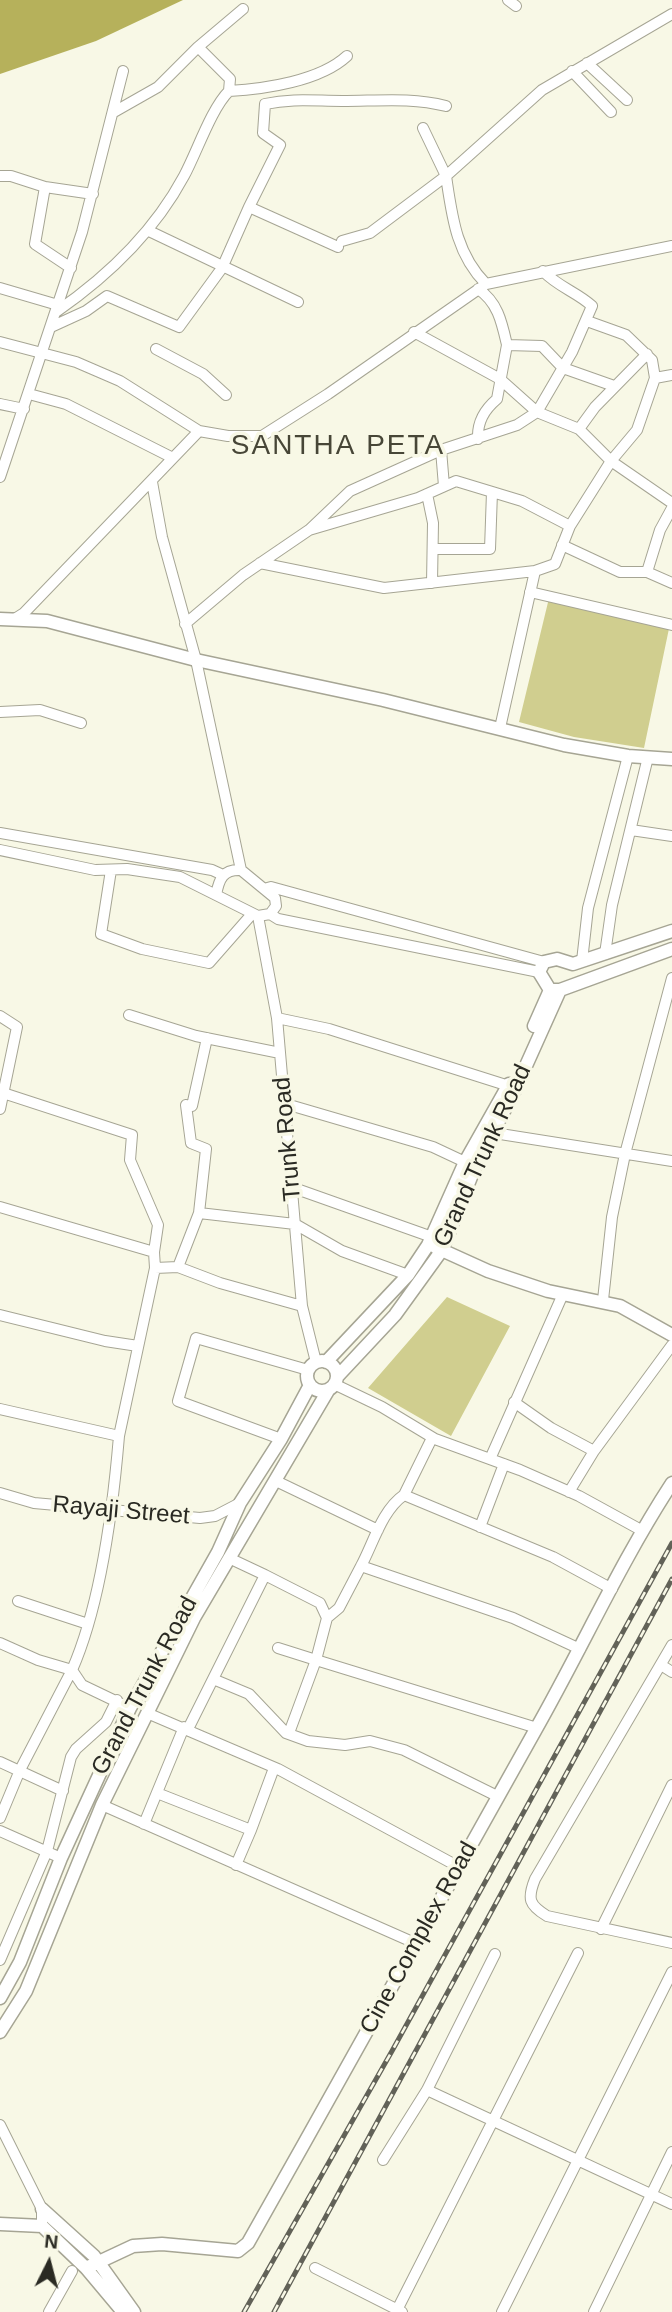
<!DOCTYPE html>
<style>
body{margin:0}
#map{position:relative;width:672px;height:2312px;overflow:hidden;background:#f8f8e6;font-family:Arial,sans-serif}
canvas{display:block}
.north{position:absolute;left:14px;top:2228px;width:70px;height:70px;-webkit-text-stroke:5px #f8f8e6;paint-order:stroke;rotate:6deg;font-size:19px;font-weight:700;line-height:28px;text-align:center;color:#2a2a23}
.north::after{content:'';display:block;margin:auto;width:24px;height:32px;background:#2a2a23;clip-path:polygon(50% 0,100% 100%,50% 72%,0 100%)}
</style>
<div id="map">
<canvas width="672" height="2312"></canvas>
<div class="north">N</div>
</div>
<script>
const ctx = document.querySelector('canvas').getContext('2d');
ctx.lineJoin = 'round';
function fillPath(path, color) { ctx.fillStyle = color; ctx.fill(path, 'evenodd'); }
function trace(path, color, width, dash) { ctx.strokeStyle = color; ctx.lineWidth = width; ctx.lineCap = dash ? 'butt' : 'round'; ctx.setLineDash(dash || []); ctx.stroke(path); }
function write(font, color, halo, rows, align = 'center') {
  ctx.font = font + ' Arial,sans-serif'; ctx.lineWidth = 7; ctx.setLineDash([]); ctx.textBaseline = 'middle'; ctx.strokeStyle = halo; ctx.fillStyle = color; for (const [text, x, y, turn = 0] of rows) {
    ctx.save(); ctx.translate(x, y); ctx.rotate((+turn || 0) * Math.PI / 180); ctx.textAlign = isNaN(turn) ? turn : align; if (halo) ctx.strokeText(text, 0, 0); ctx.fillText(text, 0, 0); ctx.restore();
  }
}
const green = new Path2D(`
 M550,594L671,619L644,748L574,737L519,722Z
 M447,1297L510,1326L451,1436L368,1388Z`);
const water = new Path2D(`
 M0,0H183L96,41L0,74Z`);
const minor = new Path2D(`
 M508,0L516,6
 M198,47L230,79L229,91
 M587,63L627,100
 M572,71L611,112
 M114,112L158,87L198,47L243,9
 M423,128L446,176L542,90L672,14
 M0,176H11L45,187L35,244L71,268
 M45,187L93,194
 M149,231L298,302
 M342,241L370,233L446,176C452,216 456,254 486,284
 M338,247L249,207L280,145L263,133L265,104C292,98 315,101 342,101C378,101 411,97 446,106
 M0,288L58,305
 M478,289C498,302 502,323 507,345L542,346L563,368L614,386
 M56,312C108,276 154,232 184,176C197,152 211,109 229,91C265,89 320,81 347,56
 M51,327L86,311L107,296L179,327L222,268L249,207
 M414,332L500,379L537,412L579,429L611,461L672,503
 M0,342L76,362L120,381L199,431L228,436H262L328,394L486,284L672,246
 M156,349L203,374L226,395
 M655,378L672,375
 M29,394L66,404L171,457
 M0,404L24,409
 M579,429L595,407L647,354
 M478,439C477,422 484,410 497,399L507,345
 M441,450L444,486
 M0,477L82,232L123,71
 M152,482L162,537L196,660L241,870
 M427,494L433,523L432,583
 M309,530L350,491L441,450L517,425L537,412L572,352L592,306C577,292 558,287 543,271
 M562,545L620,572H647L672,583
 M433,549H490L492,492
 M260,563L384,588L535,571
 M647,572L660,530L672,508
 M530,592L672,625
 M13,620L24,613L199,431
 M185,624L243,575L309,530L418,498L456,481L522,501L570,526
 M0,712L40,710L81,723
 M500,728L535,571L555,564L570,526L611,461L637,430L655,378L652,360L626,335L587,321
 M631,830L672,836
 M0,833L212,870L223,875
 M0,850L95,870L127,869L180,877L216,895
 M111,870L101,934L142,949L209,963L252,914
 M241,870L275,898L276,906L270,914L258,916L216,895C219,879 223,869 241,870Z
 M264,889L271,887L544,962
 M270,914L278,919L539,972
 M258,916L277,1018L302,1306L316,1362
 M605,954L612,905L648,757
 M582,961L588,908L628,756
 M129,1015L196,1036L280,1053
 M0,1016L17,1027L0,1109
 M277,1018L329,1029L509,1086
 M0,1092L132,1135L130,1160L158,1225L154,1252L0,1207
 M286,1104L433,1147L465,1162
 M186,1105L191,1143L206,1149L199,1213
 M192,1106L207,1038
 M494,1133L672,1161
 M291,1187L432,1237
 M155,1268L178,1267
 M603,1300L612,1217L625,1154L672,978
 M302,1306L220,1283L178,1267L199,1213L295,1224L342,1251L408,1275
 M0,1315L105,1341L138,1346
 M334,1384L382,1407L435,1439L520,1470L579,1496L641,1530
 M514,1402L551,1428L594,1451
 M0,1409L119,1436C113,1508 101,1604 72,1670L82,1685L130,1708
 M119,1436L155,1268L154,1252
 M281,1439L178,1401L196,1338L308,1370
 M490,1459L563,1294
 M276,1481L378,1530
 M569,1492L594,1451L672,1345
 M0,1493L34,1503L200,1518L215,1516L240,1503
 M404,1495L432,1438
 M480,1527L504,1464
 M361,1566C373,1544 382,1510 404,1495L553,1557L612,1589
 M265,1575L320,1603L327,1618L316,1660L537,1728
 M18,1601L88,1624
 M327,1618L339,1608L361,1566L513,1618L580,1649
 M0,1643L38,1660L72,1670L20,1770L0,1818
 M672,1645L535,1879C527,1899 529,1905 547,1916L672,1943
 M278,1648L316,1660L289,1733
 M661,1665L672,1672
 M213,1679L249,1694L286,1733L308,1741L345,1745L370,1741L404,1750L497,1796
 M147,1713L278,1769L459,1867
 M188,1729L265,1575L231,1559
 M0,1762L63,1791
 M157,1793L251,1830L274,1768
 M102,1805L417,1944
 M144,1824L184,1727
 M0,1831L61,1858
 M236,1865L251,1830
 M601,1929L672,1785
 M0,1960L47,1851L71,1757L76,1749L106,1722L117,1700
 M427,2090L672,2204
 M0,2125L42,2209V2226
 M383,2160L427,2090L495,1954
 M315,2268L402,2312
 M49,2312L72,2271
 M396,2312L578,1953
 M502,2312L672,1972
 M594,2312L672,2152`);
const major = new Path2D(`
 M0,619L47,621L196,660L383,700L564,745L628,756L672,759
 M672,931L573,964L557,959L544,962L539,972L550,990H560L672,949
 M534,1026L550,990
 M435,1247L488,1271L548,1291L620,1306L672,1335
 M307 1376a15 15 0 1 1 30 0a15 15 0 1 1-30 0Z
 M326,1362L408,1275L428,1245L465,1162L509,1084
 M337,1377L395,1315L442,1250L475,1167L516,1088L560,990
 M0,1998L20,1962L61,1858L130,1708L218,1552L240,1503L281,1439L310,1385
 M0,2032L26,1991L102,1805L194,1618L329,1389
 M42,2209L94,2256L134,2312
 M0,2224L42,2226L86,2268L123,2312
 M86,2268L133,2246L162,2244L238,2251L248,2243C345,2072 439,1899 536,1729C582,1648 621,1561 672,1483`);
const rail = new Path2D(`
 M244,2312L392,2051L672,1543
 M274,2312L672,1579`);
const streetNames = [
 ["Trunk Road",288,1139,-95],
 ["Grand Trunk Road",483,1156,-65],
 ["Rayaji Street",121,1511,5],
 ["Grand Trunk Road",145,1686,-62],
 ["Cine Complex Road",419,1938,-61]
];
const quarterNames = [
 ["SANTHA PETA",338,446]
];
fillPath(green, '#d0ce8f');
fillPath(water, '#b6b15b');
trace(minor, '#a6a594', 12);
trace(major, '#a6a594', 15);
trace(minor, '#fff', 10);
trace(major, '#fff', 12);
trace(rail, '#626258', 5);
trace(rail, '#f8f8e6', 2.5, [8]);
write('24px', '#2a2a23', '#f8f8e6', streetNames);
ctx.letterSpacing = '2px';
write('28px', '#474637', '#f8f8e6', quarterNames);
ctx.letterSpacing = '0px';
</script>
